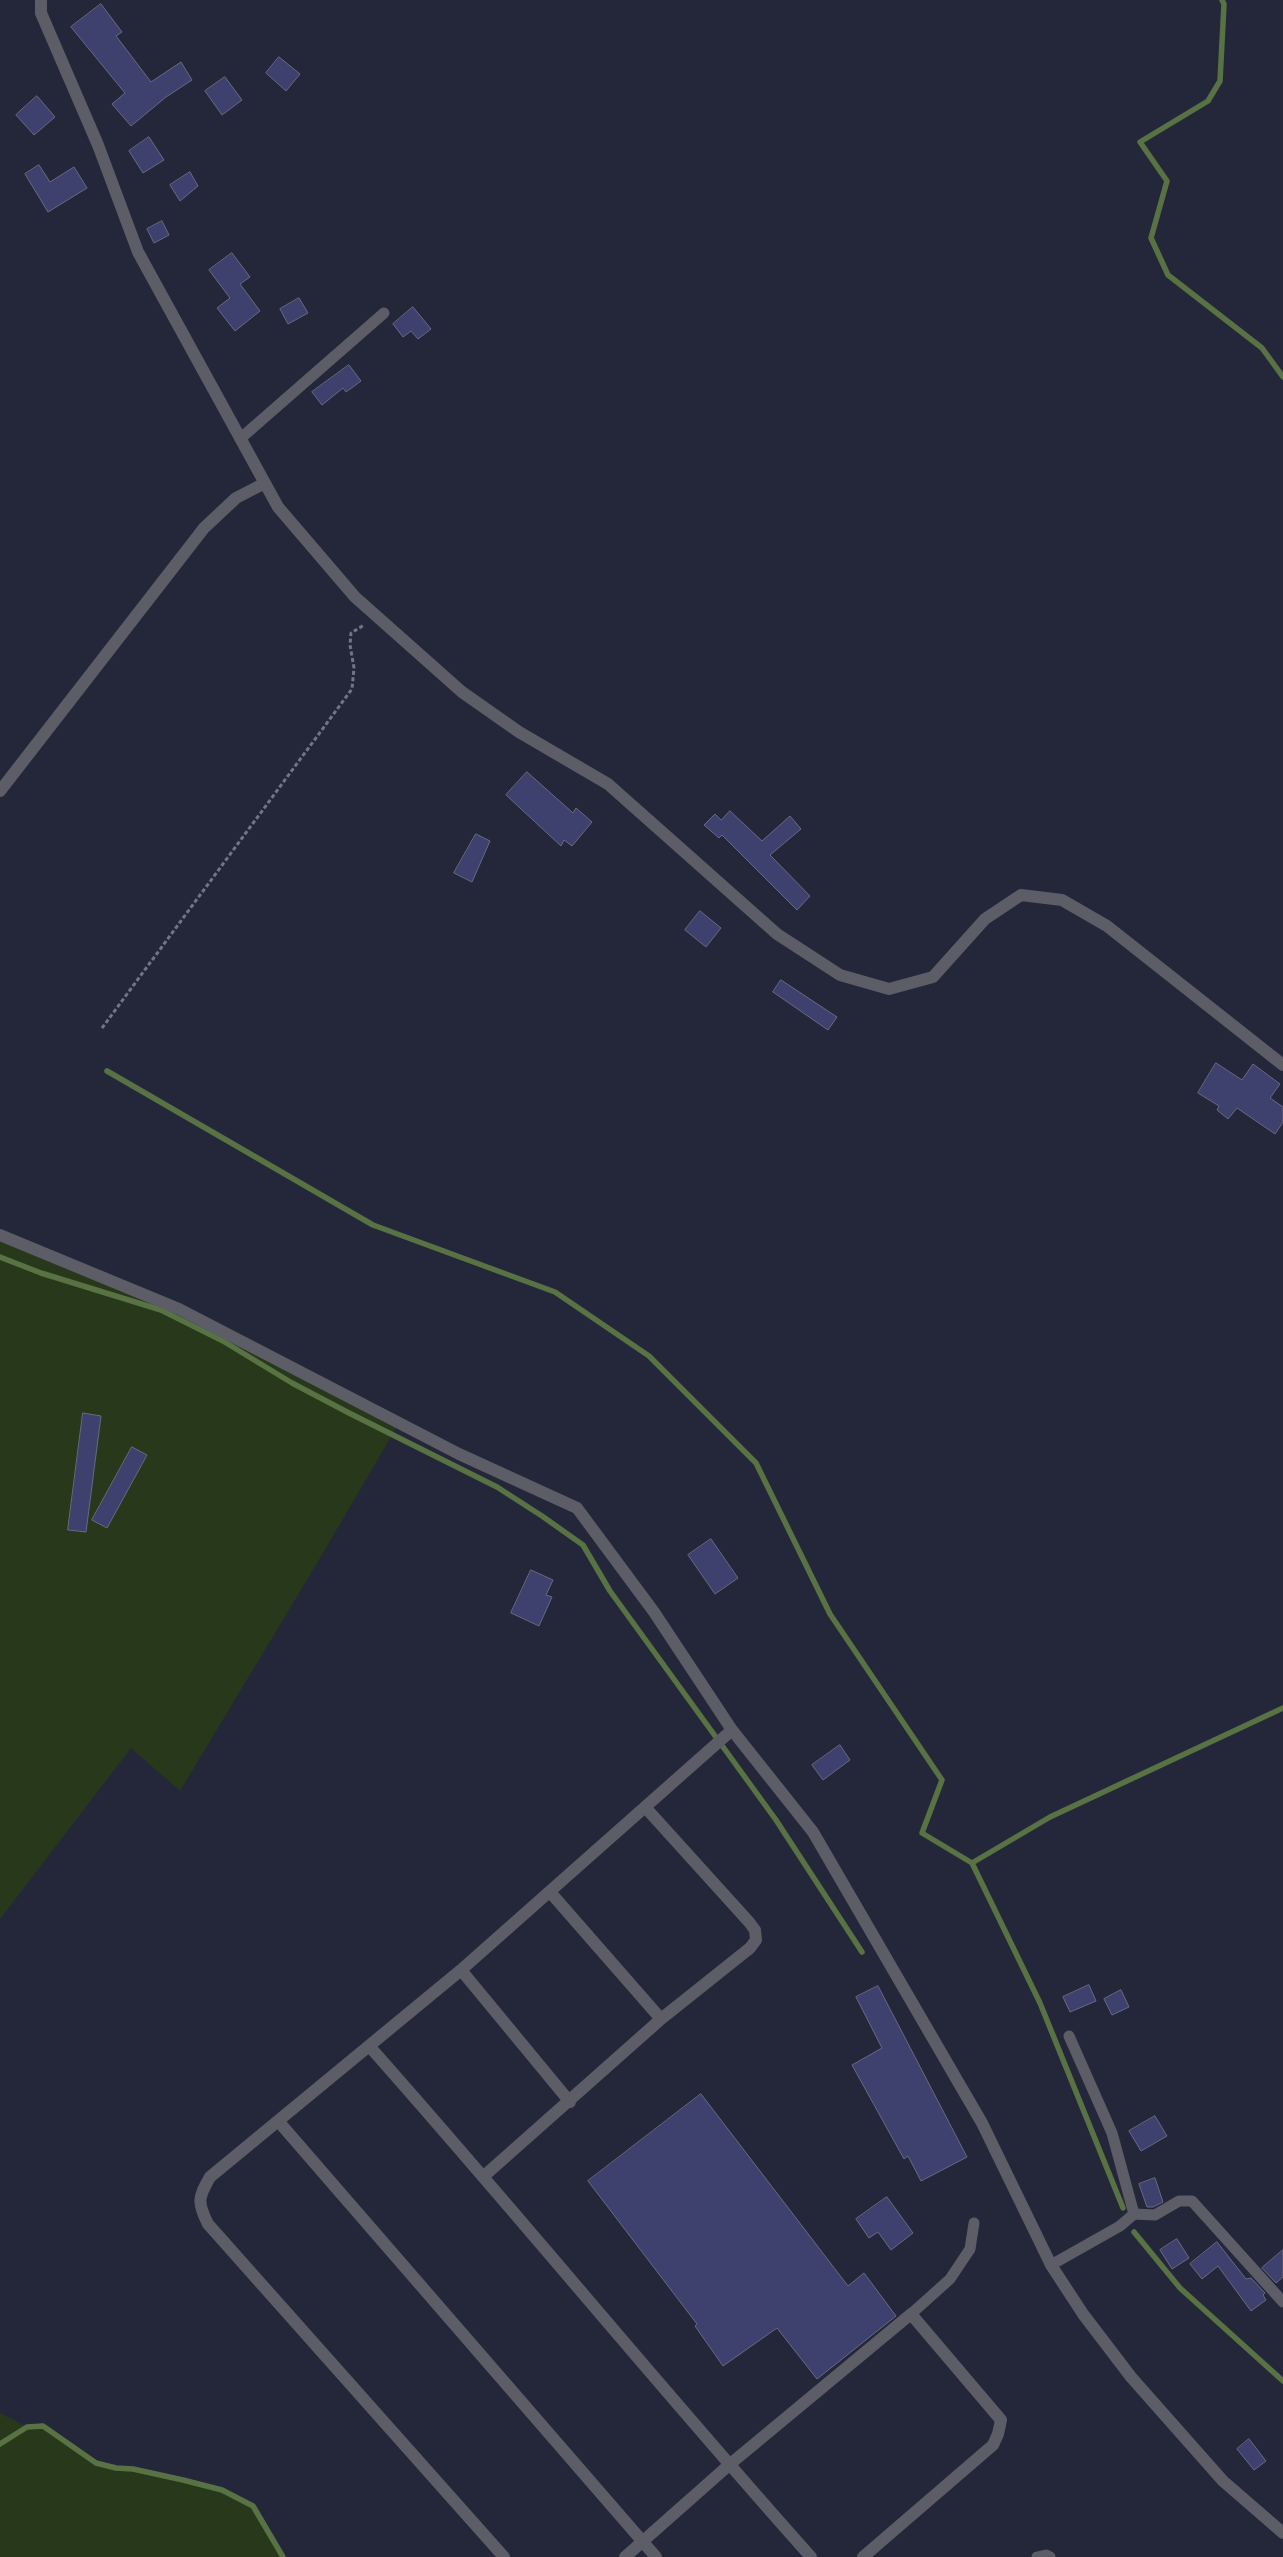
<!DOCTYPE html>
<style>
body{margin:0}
canvas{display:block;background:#242639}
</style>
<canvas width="1283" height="2557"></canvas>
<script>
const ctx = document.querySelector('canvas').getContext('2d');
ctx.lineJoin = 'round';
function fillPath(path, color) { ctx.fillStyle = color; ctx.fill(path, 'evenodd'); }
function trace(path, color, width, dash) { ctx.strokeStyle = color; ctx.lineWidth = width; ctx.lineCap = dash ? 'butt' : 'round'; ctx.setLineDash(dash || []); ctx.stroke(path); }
const green = new Path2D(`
 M0,1237L179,1309L399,1423L313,1570L180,1791L131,1748L0,1919Z
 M0,2413L27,2427L43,2426L96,2463L208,2486L222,2490L253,2506L283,2557H0Z`);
const stream = new Path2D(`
 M1222,0L1224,4L1220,81L1208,101L1140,142L1167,181L1151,238L1168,275L1262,348L1283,377
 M107,1071L373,1225L555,1292L649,1356L756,1463L830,1614L942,1780L922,1833L972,1863L1040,2003L1123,2208
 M0,1257L41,1273L161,1310L223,1341L292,1383L349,1413L497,1487L542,1516L583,1545L610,1591L776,1820L862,1952
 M972,1863L1050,1817L1283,1708
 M1134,2232L1180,2288L1283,2381
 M0,2444L27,2427L43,2426L96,2463L116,2468L133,2469L183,2480L222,2490L253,2506L283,2557`);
const building = new Path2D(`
 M101,4L122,32L116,36L151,82L181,62L192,80L166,97L131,126L112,104L125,93L71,27Z
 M279,57L300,74L286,91L266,73Z
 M225,77L242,100L222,115L205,91Z
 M37,96L55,117L34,135L16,115Z
 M149,137L164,160L143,173L129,151Z
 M39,165L50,182L74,167L87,188L48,212L25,174Z
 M190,172L198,186L180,201L170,185Z
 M162,221L169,235L154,243L147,229Z
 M232,253L250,277L240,284L260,311L235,331L217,308L230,298L209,270Z
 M299,298L308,313L288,324L280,309Z
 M413,307L431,329L418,339L411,331L403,337L393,324Z
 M349,365L361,381L346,392L343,388L322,405L312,392Z
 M527,772L573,813L576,808L592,822L572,846L564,840L561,846L506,795Z
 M730,811L762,841L790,816L801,829L770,855L810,896L797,910L722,835L719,838L704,825L715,814L721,820Z
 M476,834L490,841L472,882L454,873Z
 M700,911L721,928L706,947L685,930Z
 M781,980L837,1017L828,1030L773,992Z
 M1216,1063L1242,1080L1253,1064L1280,1084L1270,1098L1283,1107V1122L1275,1134L1237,1108L1228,1119L1217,1110L1219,1106L1198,1093Z
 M83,1413L101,1416L86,1532L68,1530Z
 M132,1447L147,1455L107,1528L92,1520Z
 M711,1539L738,1578L715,1594L688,1555Z
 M531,1570L553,1580L546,1595L552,1597L539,1626L511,1613Z
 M840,1745L850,1760L823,1780L812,1765Z
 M1089,1985L1096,2001L1070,2012L1063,1997Z
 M878,1986L967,2157L921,2181L908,2156L904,2159L852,2065L882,2048L856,1997Z
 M1121,1990L1129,2007L1112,2015L1104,1999Z
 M701,2094L848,2286L864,2273L896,2316L817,2379L777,2328L723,2366L695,2326L697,2324L588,2181Z
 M1155,2116L1167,2136L1141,2151L1129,2131Z
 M1155,2178L1163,2202L1153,2207H1147L1139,2184Z
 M887,2197L913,2233L891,2250L878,2232L869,2238L856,2219Z
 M1177,2239L1189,2258L1172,2269L1160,2250Z
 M1217,2242L1246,2279L1251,2278L1265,2293L1263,2295L1266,2300L1251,2311L1218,2266L1202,2279L1190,2264Z
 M1283,2250V2277L1276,2283L1262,2268Z
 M1249,2439L1266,2461L1254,2470L1237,2449Z`);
const path = new Path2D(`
 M102,1028L352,689L354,668L350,645L351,633L364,625`);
const service = new Path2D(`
 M241,438L384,313
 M1069,2036L1112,2133L1134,2214
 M1051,2265L1120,2226L1134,2214L1155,2215L1179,2201H1192L1283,2302
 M911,2314L950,2279L970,2249L974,2223
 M1037,2557L1046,2555L1050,2557`);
const minor = new Path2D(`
 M41,0V13L98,145L138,252L278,507L355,597L462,692L519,732L608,784L777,934L840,975L889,989L933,977L985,919L1021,895L1062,900L1107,926L1283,1065
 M0,791L204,528L236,498L265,483
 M0,1235L179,1309L459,1454L577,1508L654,1612L732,1730L813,1832L982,2123L1051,2265L1083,2314L1131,2377L1223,2481L1283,2533
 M550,1892L661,2019
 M461,1970L570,2102
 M370,2047C519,2215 661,2389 811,2557
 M279,2122L656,2557
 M484,2176L661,2019L750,1948L756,1940L755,1930L749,1922L645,1807
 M504,2557L208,2224C197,2202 198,2198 210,2177L461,1970L732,1730
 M625,2557L729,2465L911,2314L1001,2420L998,2434L993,2445L863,2557`);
fillPath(green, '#28381a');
trace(stream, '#597244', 5.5);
fillPath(building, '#3e406d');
trace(building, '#676a81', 1);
trace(path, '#737585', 3, [4, 2.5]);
trace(service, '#5c5d67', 11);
trace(minor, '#5c5d67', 12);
</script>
